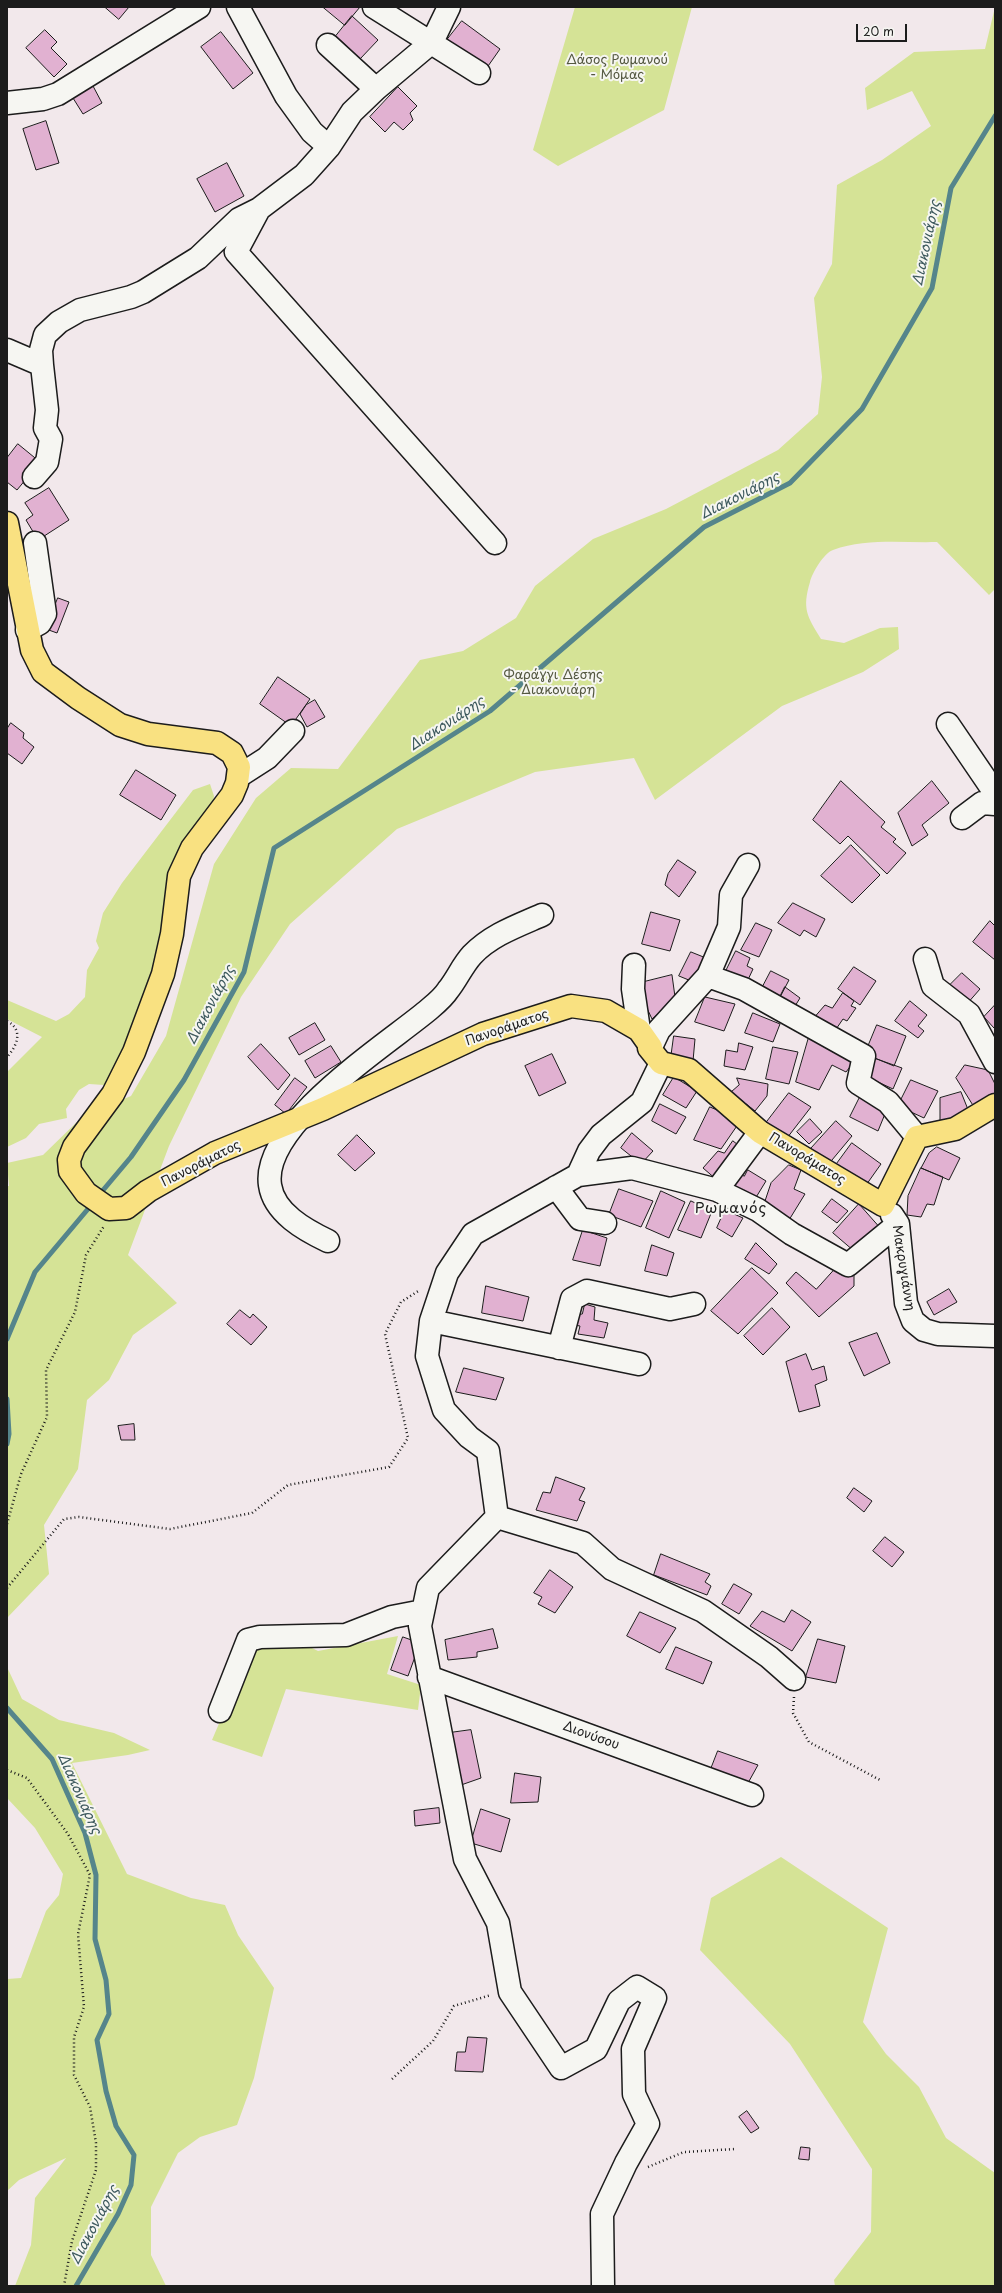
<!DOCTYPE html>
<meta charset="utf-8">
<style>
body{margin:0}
#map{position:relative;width:1002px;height:2293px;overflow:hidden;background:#f2e8eb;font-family:"Playpen Sans",sans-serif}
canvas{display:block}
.frame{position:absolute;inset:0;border:8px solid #1c1c1c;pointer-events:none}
.scale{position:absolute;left:856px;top:24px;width:51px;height:18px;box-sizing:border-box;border:2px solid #1c1c1c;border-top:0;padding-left:5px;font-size:12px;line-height:14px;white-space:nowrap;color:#1c1c1c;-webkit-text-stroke:3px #f6f6f2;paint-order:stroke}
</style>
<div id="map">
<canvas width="1002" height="2293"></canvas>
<div class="frame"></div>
<div class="scale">20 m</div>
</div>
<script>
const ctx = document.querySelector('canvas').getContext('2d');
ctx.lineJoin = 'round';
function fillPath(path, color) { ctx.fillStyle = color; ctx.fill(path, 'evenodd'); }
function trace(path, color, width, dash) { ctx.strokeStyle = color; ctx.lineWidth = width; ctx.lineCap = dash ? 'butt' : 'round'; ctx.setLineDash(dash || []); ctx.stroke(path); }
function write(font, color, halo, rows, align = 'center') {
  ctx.font = font + ' "Playpen Sans",sans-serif'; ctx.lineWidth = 4; ctx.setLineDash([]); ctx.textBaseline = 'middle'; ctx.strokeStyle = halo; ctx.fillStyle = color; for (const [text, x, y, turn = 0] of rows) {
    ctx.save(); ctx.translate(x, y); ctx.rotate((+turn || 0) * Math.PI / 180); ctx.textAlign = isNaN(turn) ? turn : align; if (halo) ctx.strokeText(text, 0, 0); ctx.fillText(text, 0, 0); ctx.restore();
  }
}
const green = new Path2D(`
 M575,7H692L664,110L558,166L533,150Z
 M995,7V589L989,595L937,542C902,543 866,538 833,550C824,553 812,573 810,582C802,609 807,616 821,639L844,643L880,628L898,627L899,649L863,672L782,706L655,800L634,758L535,772L397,829L290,924L241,997L169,1146L128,1255L177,1303L133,1335L109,1380L87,1400L78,1469L44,1525L49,1574L7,1618V1186H9L7,1163L43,1155L84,1115L131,1096L166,1036L214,864L256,798L291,768L338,769L420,660L463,651L516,618L535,586L593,539L666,509L778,450L818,414L822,377L814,298L832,264L837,185L882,160L931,126L912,91L867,110L865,88L914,52L985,49Z
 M210,784L214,796L212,808L157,979L115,1077L104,1085L89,1084L79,1090L66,1109L67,1118L39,1124L26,1138L7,1147V1072L42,1037L7,1019V1000L56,1021L69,1014L85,997L87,970L99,948L96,941L103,913L122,883L193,790Z
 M398,1636L387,1674L421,1685L418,1710L286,1689L262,1757L212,1740L252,1646L296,1640L318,1651Z
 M7,1667L22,1699L59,1720L114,1733L150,1750L128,1755L72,1763L127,1874L191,1898L225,1905L238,1935L274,1988L254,2078L237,2125L200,2137L178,2153L151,2207V2255L166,2286H15L31,2245L35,2198L66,2158L19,2180L7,2191V1979L21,1978L46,1911L59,1895L63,1874L35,1828L7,1798Z
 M781,1857L888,1928L863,2022L886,2054L919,2087L946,2138L995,2173V2286H835L834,2280L871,2232L872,2169L790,2044L700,1950L711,1898Z`);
const stream = new Path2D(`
 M99,1195L131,1157L184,1080L244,972L274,848L490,711L704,527L790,483L862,409L932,288L951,188L995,116
 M7,1339L35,1272L93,1203
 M7,1399L9,1434L7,1444
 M7,1708L52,1759L85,1833L96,1875L95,1939L106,1980L109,2014L97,2040L106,2091L116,2126L134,2155L131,2185L118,2214L76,2286`);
const building = new Path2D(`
 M105,7H129L119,19Z
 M323,7H360L345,25Z
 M352,16L378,40L360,59L336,36Z
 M462,21L500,49L486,69L447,40Z
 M45,30L57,42L51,48L67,64L54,77L26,48Z
 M221,32L253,73L233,89L201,47Z
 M93,86L102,103L83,114L73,98Z
 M398,87L417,106L410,113L413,120L403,130L394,122L385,132L370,117Z
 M46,121L59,163L36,170L23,129Z
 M227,163L244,196L215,212L197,179Z
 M18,444L40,462L17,490L7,482V458Z
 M49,488L69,520L38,540L26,520L33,515L25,503Z
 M58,598L69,602L57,633L46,629Z
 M278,677L310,699L291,726L260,704Z
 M315,700L325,717L307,727L300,714L306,705Z
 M11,723L24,733L23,738L34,747L22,764L7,753V729Z
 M136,770L176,795L161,820L120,795Z
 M841,781L885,822L881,827L896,839L893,842L906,853L887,874L848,836L840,844L813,820Z
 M932,781L949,803L922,825L928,835L912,846L898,813Z
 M851,845L880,875L852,903L821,876Z
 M678,860L696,872L679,897L665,885L668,874Z
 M793,903L825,919L816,937L804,930L800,936L778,923Z
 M651,912L680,920L670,951L642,944Z
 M990,921L995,926V960L973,942Z
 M756,923L772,930L759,957L741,950Z
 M736,951L750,958L747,966L753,969L746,984L724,975Z
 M691,952L706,958L696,983L679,976Z
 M854,967L876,981L860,1005L838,989Z
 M771,971L789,980L778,1001L760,992Z
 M962,973L980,989L966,1005L947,988Z
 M672,975L676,1004L666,1007L652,1019L645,1004L644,982Z
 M785,987L800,998L792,1011L778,1001Z
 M843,993L854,1001L851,1006L856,1008L847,1021L843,1019L832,1035L812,1020L825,1005L832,1008Z
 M705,997L735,1004L724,1031L695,1022Z
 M910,1001L927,1015L918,1026L924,1031L918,1038L895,1021Z
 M995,1005V1027L994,1028L984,1017Z
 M753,1013L780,1024L773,1042L745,1033Z
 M315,1023L325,1040L299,1055L289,1038Z
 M877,1025L906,1036L894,1066L865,1054Z
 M674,1036L695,1039L693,1061L671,1058Z
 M809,1037L856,1059L846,1072L832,1065L819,1090L796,1082Z
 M739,1043L753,1047L745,1070L724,1066L726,1050L737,1052Z
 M261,1044L290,1075L278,1090L248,1057Z
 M331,1046L341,1062L315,1078L305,1061Z
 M773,1047L798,1052L789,1084L766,1079Z
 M552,1054L566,1083L539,1096L525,1066Z
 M874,1058L902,1068L893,1089L865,1076Z
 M965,1065L988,1070L995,1084V1094L974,1107L956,1078Z
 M674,1077L697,1091L686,1108L663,1095Z
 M295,1078L307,1087L286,1114L275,1105Z
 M737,1078L768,1084L767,1096L755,1111L731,1092L739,1085Z
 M911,1080L938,1091L924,1118L898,1106Z
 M961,1092L969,1112L940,1124V1098Z
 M789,1093L811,1107L787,1138L766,1123Z
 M861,1095L887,1109L878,1131L850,1117Z
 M660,1104L686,1117L676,1134L652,1121Z
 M710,1107L741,1120L721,1149L694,1140Z
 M810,1119L822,1132L809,1144L797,1132Z
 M836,1121L852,1136L827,1166L807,1153Z
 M632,1133L653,1151L641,1164L621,1148Z
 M357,1135L375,1153L355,1171L338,1155Z
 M733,1141L742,1148L717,1180L703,1168L718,1151L724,1153Z
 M852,1143L881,1164L864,1188L833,1169Z
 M937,1147L960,1158L949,1180L921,1168L929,1153Z
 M789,1165L801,1170L794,1189L805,1194L789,1220L763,1207L771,1183Z
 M921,1168L943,1177L934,1205L927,1204L921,1217L907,1215L908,1196Z
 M748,1170L766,1181L755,1199L729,1183L736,1172L744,1176Z
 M619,1189L653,1201L641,1227L609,1215Z
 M661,1191L685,1202L669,1238L646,1228Z
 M832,1199L848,1211L837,1223L822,1212Z
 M691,1201L712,1211L701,1238L678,1230Z
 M859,1204L882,1230L854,1251L833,1233Z
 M725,1210L743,1218L732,1237L717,1228Z
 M583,1230L607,1238L600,1266L573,1260Z
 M756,1243L777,1264L769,1274L745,1259Z
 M652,1245L674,1253L667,1276L645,1271Z
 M752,1268L778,1293L738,1334L711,1311Z
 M836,1268L854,1275V1286L819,1317L786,1283L796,1272L816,1289Z
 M486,1286L529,1297L523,1321L482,1313Z
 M949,1289L957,1302L934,1315L927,1302Z
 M585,1304L595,1307L594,1320L608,1323L604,1338L578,1334L580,1326L574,1325L576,1315L582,1314Z
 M772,1308L790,1327L763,1355L744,1336Z
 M240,1310L250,1318L253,1314L267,1327L251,1345L227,1324Z
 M877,1333L890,1363L864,1376L849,1343Z
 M806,1354L812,1370L824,1366L827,1380L815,1385L820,1406L799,1412L786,1362Z
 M464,1368L504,1378L496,1400L456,1392Z
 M134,1424L135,1440H121L118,1426Z
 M556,1477L585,1488L579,1500L585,1502L577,1521L536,1510L543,1492L550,1493Z
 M854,1488L872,1501L864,1512L847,1498Z
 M885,1537L904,1552L892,1567L873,1551Z
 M661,1554L710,1574L705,1582L711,1586L707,1595L654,1575Z
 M550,1570L573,1587L555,1613L538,1604L542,1597L534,1593Z
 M734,1584L752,1594L739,1614L722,1604Z
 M792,1610L811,1622L792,1651L750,1626L762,1611L784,1622Z
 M640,1612L676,1628L660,1653L627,1636Z
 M493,1629L498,1648L477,1652V1657L448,1660L445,1640Z
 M403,1637L420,1643L408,1676L391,1670Z
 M818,1639L845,1646L836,1683L806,1677Z
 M676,1647L712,1662L703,1684L666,1669Z
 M471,1730L481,1778L461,1785L442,1734Z
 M718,1751L758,1765L748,1783L711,1769Z
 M515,1773L541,1777L538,1802L511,1803Z
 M439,1808L440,1823L415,1826L414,1811Z
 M481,1809L510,1819L501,1852L471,1843Z
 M468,2037L487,2038L483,2072L455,2071L457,2052H465Z
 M747,2111L759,2128L751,2133L739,2117Z
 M801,2147L810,2148L809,2160L799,2159Z`);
const path = new Path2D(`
 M7,1021C24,1030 17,1046 7,1057
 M7,1524L21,1474L47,1417L46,1370L75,1312L86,1255L104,1226
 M7,1588L64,1519L79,1517L170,1529L252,1513L288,1485L389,1467L408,1438L385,1334L401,1302L420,1290
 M794,1697L793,1713L809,1742L880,1780
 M7,1770L27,1778L68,1834L90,1875L78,1934L84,2007L74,2037V2075L90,2107L96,2143V2170L72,2241L64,2286
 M392,2079L433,2041L454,2006L491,1995
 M648,2167L684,2152L736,2149`);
const minor = new Path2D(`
 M238,7L286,96L312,132L329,147L352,112L376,89L432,42L449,7
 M374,7L479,73
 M328,45L376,89
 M7,103L43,99L58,94L199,7
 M259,209L236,252L495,543
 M7,350L42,365L41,350L45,335L59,322L80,310L131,297L143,292L198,258L239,219L259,209L304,175L329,147
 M34,477L47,462L51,439L45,428L47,410L42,365
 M27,630L40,623L45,614L35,543
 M948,724L995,793
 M239,776L267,758L293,731
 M962,818L982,803L995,804
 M925,959L933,986L969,1014L995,1062
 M634,965L633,989L639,1030
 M708,976L729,927L731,895L748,865
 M651,1047L659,1030L708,976L744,989L864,1056L858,1083L888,1102L917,1137
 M578,1175L589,1151L601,1135L642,1102L661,1063
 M556,1187L580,1219L605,1223
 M717,1190L760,1132
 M892,1215L898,1224L906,1303L913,1321L924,1330L938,1334L995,1336
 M328,1241C305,1230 274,1213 270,1185C261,1125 386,1045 427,1011C434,1005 443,998 448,990C457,979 462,966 472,955C491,935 517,926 542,915
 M431,1321L639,1364
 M559,1348L572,1299L587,1291L670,1309L694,1304
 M497,1517L428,1588L420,1626L465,1859L498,1923L510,1992L561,2068L596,2049L619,2001L637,1987L655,1998L633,2049L634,2094L648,2124L626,2163L602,2214L603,2286
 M497,1517L488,1451L469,1437L444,1410L427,1356L431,1321L447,1273L473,1234L578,1175L632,1168L717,1190L758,1210L792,1234L848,1265L898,1224
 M497,1517L583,1543L612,1569L703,1611L769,1657L794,1679
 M429,1677L752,1795
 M220,1711L248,1640L260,1637L346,1635L392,1617L423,1611`);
const major = new Path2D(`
 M7,523L32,650L43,672L78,698L120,725L148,734L217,743L232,753L239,767L237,783L232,795L192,848L179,876L172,934L163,974L134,1052L113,1094L74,1147L69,1160L70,1171L86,1193L109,1209L126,1208L148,1191L215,1153L323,1109L483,1034L571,1006L606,1011L639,1030L651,1047L649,1048L661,1063L689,1070L760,1132L883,1205L917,1137L955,1129L995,1105`);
const parkNames = [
 ["Δάσος Ρωμανού",617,60],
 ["- Μόμας",617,75],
 ["Φαράγγι Δέσης",553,675],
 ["- Διακονιάρη",553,690]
];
const streetNames = [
 ["Πανοράματος",507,1028,-19],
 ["Πανοράματος",807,1159,31],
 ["Πανοράματος",201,1164,-27],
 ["Μακρυγιάννη",903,1268,81],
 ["Διονύσου",591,1736,20]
];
const waterNames = [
 ["Διακονιάρης",927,243,-78],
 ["Διακονιάρης",740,496,-27],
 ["Διακονιάρης",447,724,-33],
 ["Διακονιάρης",211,1005,-62],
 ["Διακονιάρης",79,1794,66],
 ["Διακονιάρης",95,2225,-62]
];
const quarterNames = [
 ["Ρωμανός",731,1209]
];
fillPath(green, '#d5e396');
trace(stream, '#55858b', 5);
fillPath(building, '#e1b1d1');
trace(building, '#1c1c1c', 1);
trace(minor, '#1c1c1c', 25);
trace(major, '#1c1c1c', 25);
trace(path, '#1c1c1c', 2.5, [1, 3]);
trace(minor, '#f6f6f2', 22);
trace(major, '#f9e181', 22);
write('13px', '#545841', '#f6f6f2', parkNames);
write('13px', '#1c1c1c', '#f6f6f2', streetNames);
write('italic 14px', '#3d595d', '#f6f6f2', waterNames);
ctx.letterSpacing = '1px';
write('15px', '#1c1c1c', '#f6f6f2', quarterNames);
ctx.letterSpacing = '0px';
</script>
